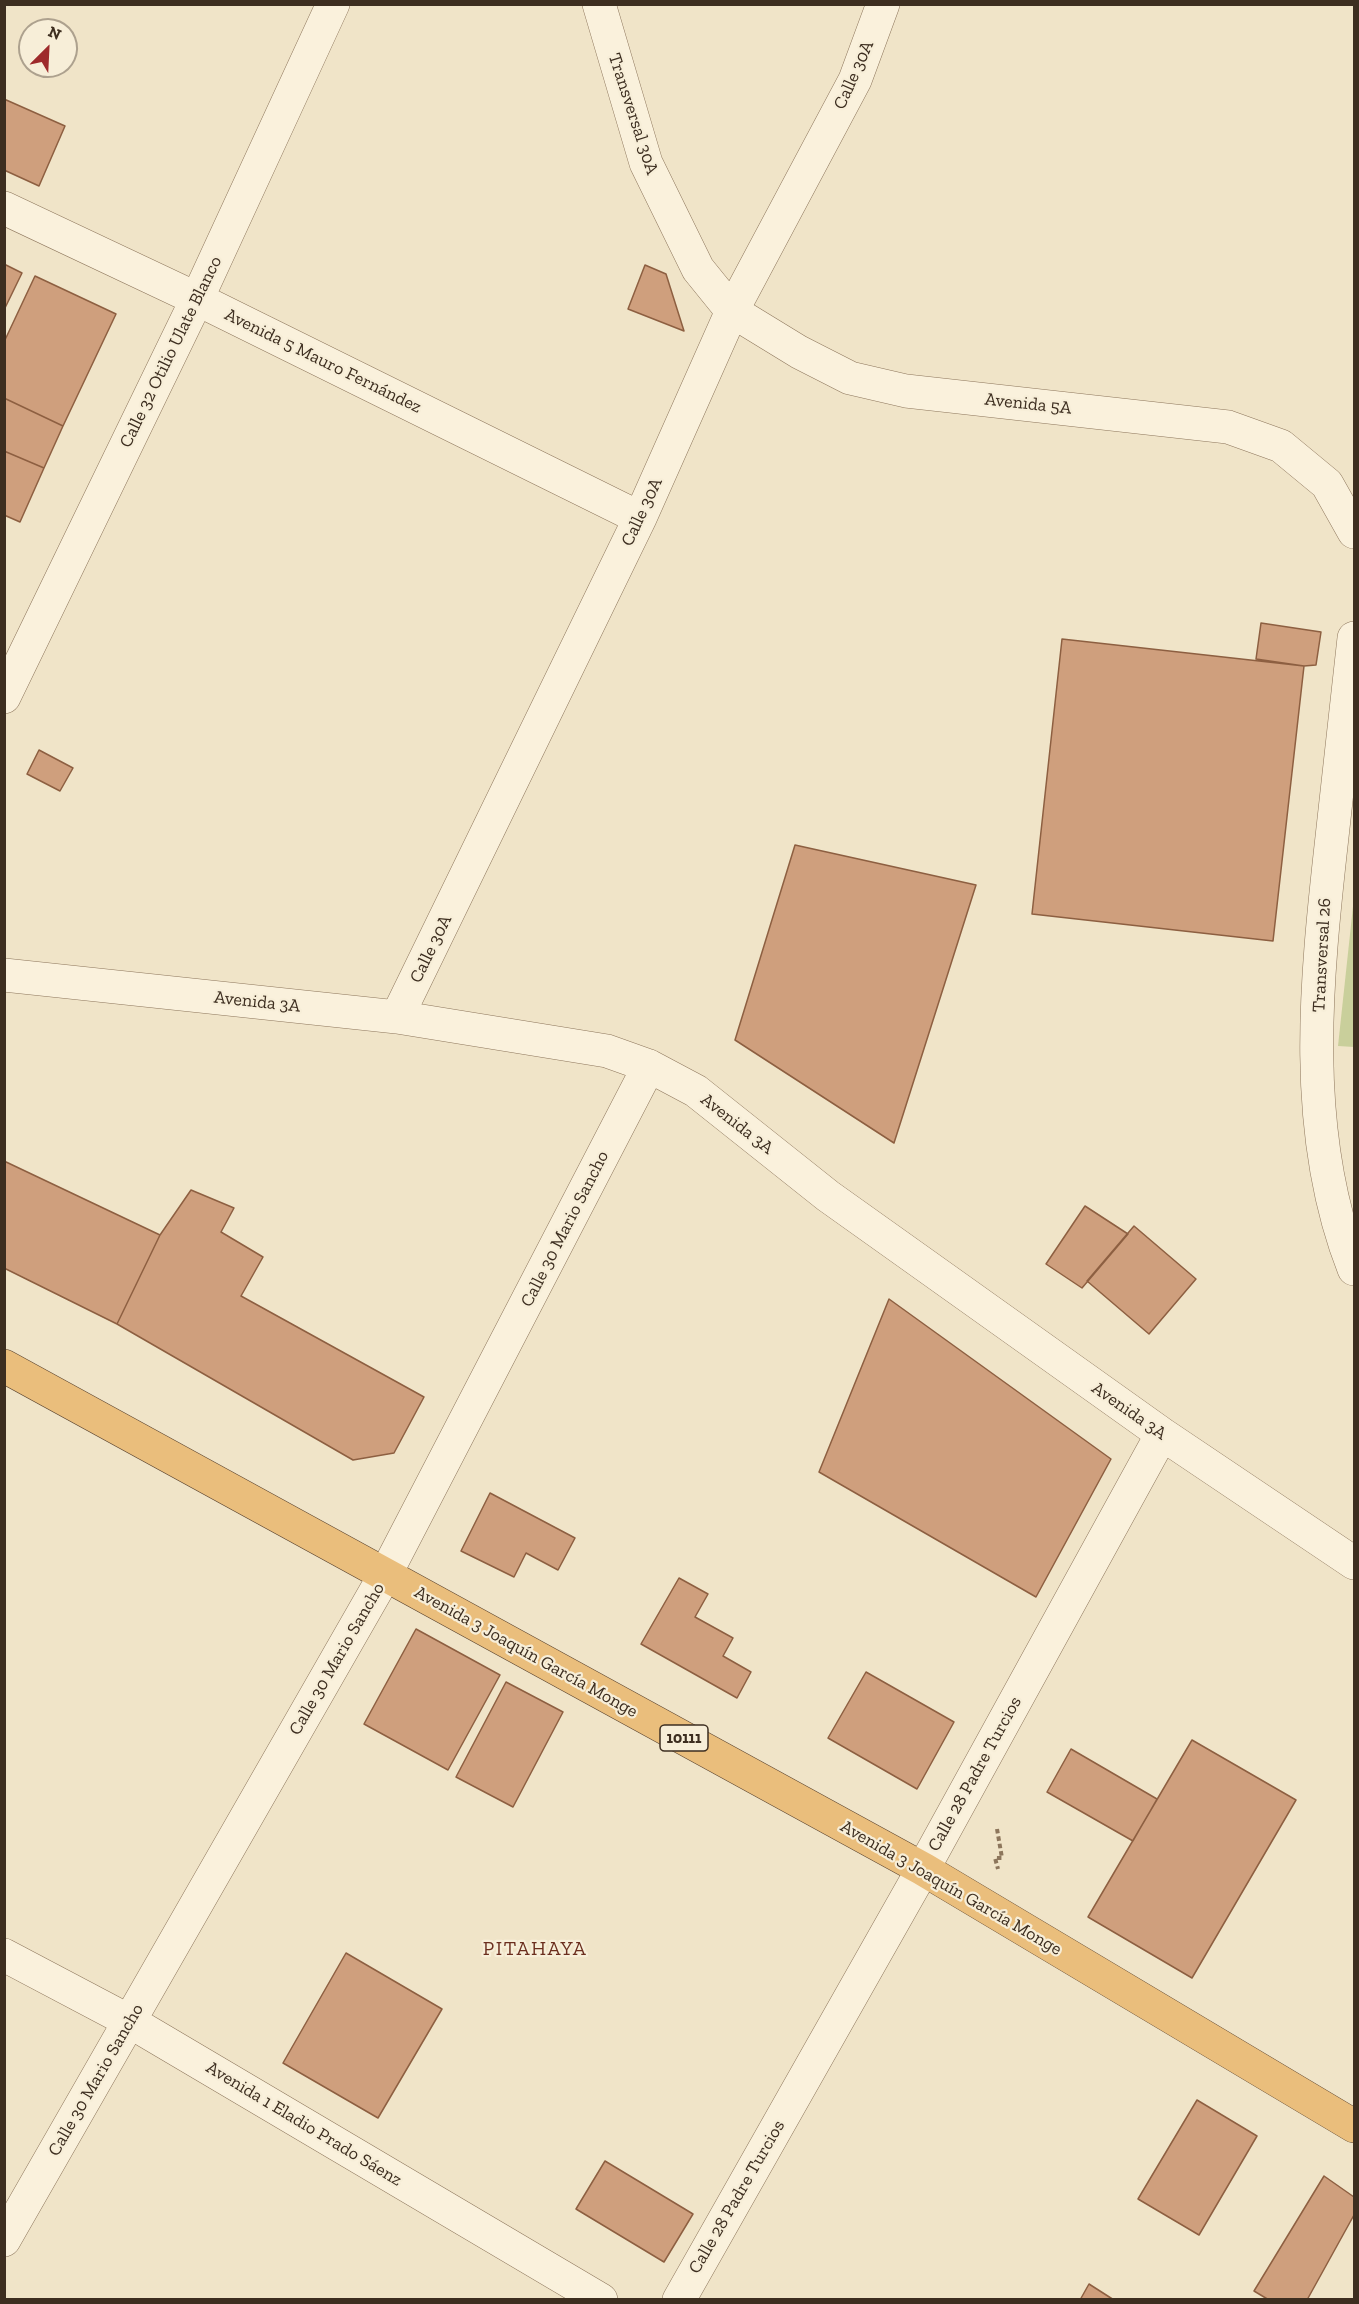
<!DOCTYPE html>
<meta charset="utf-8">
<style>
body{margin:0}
#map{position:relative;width:1359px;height:2304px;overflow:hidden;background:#f0e4c8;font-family:"Zilla Slab",serif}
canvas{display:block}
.frame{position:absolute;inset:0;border:6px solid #3d2e20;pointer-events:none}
.north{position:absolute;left:18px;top:18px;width:60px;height:60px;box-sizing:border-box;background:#f7eed8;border:2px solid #ada18e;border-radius:50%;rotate:24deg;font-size:16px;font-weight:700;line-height:24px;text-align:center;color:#3d2e20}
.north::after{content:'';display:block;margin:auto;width:21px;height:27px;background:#9e2a2b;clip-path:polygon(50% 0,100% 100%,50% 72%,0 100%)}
</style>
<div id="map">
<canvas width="1359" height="2304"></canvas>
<div class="frame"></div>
<div class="north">N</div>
</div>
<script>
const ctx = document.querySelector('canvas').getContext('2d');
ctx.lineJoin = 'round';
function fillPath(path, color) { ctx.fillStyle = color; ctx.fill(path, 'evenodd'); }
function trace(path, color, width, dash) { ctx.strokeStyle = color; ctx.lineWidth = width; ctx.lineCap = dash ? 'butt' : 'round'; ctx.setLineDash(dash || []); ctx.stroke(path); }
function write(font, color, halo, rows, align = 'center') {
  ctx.font = font + ' "Zilla Slab",serif'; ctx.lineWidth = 4.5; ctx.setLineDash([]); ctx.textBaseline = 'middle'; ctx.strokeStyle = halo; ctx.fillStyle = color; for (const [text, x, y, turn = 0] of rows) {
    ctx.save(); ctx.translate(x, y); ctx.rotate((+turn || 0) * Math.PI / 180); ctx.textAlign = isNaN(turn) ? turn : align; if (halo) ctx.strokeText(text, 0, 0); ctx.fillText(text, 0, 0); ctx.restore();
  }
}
const green = new Path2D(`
 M1354,897V1047L1338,1046Z`);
const building = new Path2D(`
 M4,99L65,126L39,186L4,170Z
 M4,264L22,273L4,310Z
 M645,265L666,274L684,331L628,309Z
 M35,276L116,314L63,426L4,398V342Z
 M4,398L63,426L44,468L4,451Z
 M4,451L44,468L20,522L4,515Z
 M1261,623L1321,632L1316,665L1304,666L1256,659Z
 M1062,639L1304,666L1273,941L1032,914Z
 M39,750L73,768L60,791L27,774Z
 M795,845L976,885L894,1143L735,1040Z
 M4,1161L160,1235L117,1324L4,1268Z
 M191,1190L234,1208L221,1232L263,1257L241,1296L424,1397L394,1453L353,1460L117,1324L160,1235Z
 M1085,1206L1128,1234L1082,1288L1046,1264Z
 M1134,1226L1196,1279L1149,1334L1087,1281Z
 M889,1299L1111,1459L1036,1597L819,1472Z
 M490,1493L575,1538L558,1570L526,1553L514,1577L461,1551Z
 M679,1578L708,1594L695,1617L733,1638L723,1656L751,1672L737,1698L641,1644Z
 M416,1629L500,1675L448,1770L364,1724Z
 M866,1672L954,1722L917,1789L828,1738Z
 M506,1682L563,1712L513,1807L456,1777Z
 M1192,1740L1296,1800L1192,1978L1088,1917Z
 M1071,1749L1157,1799L1133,1841L1047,1792Z
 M346,1953L442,2009L378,2118L283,2063Z
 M1197,2100L1257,2136L1199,2235L1138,2199Z
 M605,2161L693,2214L664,2262L576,2209Z
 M1324,2176L1354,2197V2215L1307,2300H1269L1254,2291Z
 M1089,2284L1114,2300H1080Z`);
const path = new Path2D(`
 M997,1829L1002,1858H995L998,1869`);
const minor = new Path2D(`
 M4,208L197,299L640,518
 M1354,638C1347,704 1339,771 1332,837C1316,980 1300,1132 1354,1269
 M4,697L197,299L333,4
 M4,975L397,1017L607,1051L649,1066L696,1091L828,1196L1162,1434L1354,1563
 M397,1017L640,518L732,311L799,352L850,378L906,391L1228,427L1281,446L1327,484L1354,532
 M4,1955L129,2021L601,2300
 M4,2240L385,1575L649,1066
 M679,2300L923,1869L1162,1434`);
const tertiary = new Path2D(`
 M599,4L646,163L698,269L732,311L855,80L883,4`);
const trunk = new Path2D(`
 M4,1366L923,1869L1354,2126`);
const shields = [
 [684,1738,48]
];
const shieldNames = [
 ["10111",684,1738]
];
const streetNames = [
 ["Calle 30A",854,75,-66],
 ["Transversal 30A",633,114,72],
 ["Calle 32 Otilio Ulate Blanco",171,352,-64],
 ["Avenida 5 Mauro Fernández",323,361,26],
 ["Avenida 5A",1028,404,6],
 ["Calle 30A",642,512,-65],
 ["Calle 30A",431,949,-64],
 ["Transversal 26",1322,955,-87],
 ["Avenida 3A",257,1002,6],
 ["Avenida 3A",737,1124,38],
 ["Calle 30 Mario Sancho",565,1229,-63],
 ["Avenida 3A",1129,1411,35],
 ["Avenida 3 Joaquín García Monge",526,1652,29],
 ["Calle 30 Mario Sancho",337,1659,-60],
 ["Calle 28 Padre Turcios",975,1774,-61],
 ["Avenida 3 Joaquín García Monge",951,1888,30],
 ["Calle 30 Mario Sancho",96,2080,-60],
 ["Avenida 1 Eladio Prado Sáenz",304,2124,31],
 ["Calle 28 Padre Turcios",737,2197,-60]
];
const neighbourhoodNames = [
 ["PITAHAYA",535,1949]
];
fillPath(green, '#c9cf9b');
fillPath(building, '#cf9f7d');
trace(building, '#8d5f41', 1.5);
trace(minor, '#8d765c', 34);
trace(tertiary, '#8d765c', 34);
trace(trunk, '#5b4430', 34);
trace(path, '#8d765c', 4, [4.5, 3]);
trace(minor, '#faf1dc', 33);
trace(tertiary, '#faf1dc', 33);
trace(trunk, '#eabe7c', 33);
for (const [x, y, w] of shields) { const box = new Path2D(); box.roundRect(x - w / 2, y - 13, w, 26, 4.5); ctx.fillStyle = '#f7eed8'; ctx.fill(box); trace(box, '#3d2e20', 1.5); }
write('bold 16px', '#3d2e20', null, shieldNames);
write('18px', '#3d2e20', '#f7eed8', streetNames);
ctx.letterSpacing = '1.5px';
write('20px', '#6b2e1e', '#f7eed8', neighbourhoodNames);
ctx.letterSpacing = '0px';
</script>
